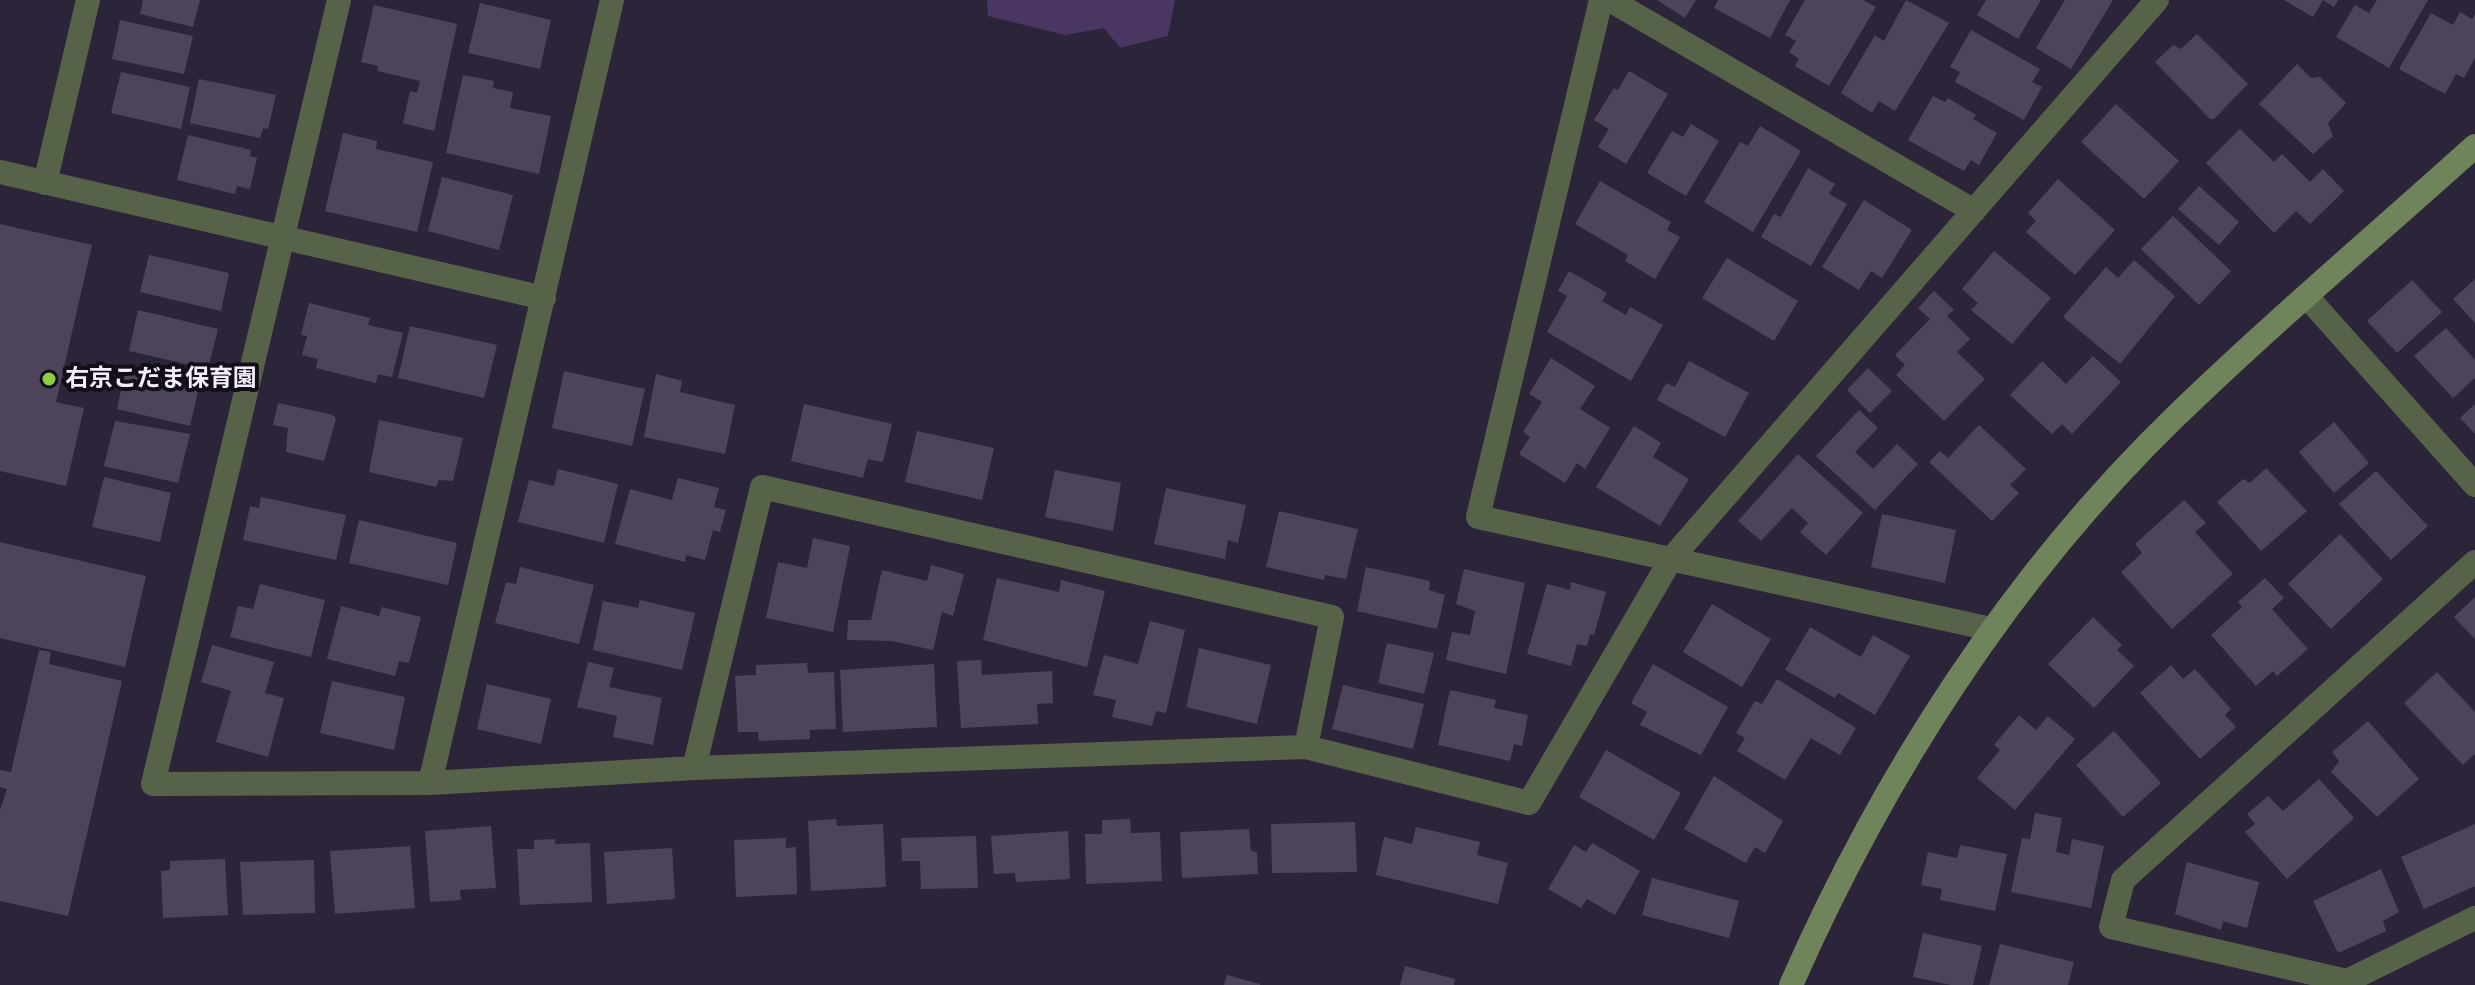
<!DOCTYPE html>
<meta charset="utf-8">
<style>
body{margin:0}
canvas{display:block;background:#2c2439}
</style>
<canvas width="2475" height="985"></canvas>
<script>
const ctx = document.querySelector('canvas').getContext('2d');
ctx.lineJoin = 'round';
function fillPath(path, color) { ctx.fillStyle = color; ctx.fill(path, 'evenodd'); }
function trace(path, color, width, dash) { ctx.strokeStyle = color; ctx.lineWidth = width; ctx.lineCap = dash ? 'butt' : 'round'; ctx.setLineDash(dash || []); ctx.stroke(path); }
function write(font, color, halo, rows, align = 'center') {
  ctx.font = font + ' "Fira Sans","Noto Sans JP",sans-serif'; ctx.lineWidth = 8; ctx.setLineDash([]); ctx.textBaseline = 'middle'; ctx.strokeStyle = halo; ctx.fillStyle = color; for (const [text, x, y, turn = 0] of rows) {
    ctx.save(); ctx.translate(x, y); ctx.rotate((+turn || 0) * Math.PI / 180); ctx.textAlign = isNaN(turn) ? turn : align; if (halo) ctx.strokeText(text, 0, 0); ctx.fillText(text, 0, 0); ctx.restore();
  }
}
const green = new Path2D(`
 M987,0H1175L1168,36L1120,48L1104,28L1065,35L988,16Z`);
const building = new Path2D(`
 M143,0H200L193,27L140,14Z
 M1657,0H1696L1685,18Z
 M1718,0H1790L1770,38L1714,8Z
 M1805,0H1863L1876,7L1829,86L1795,66L1799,59L1789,52L1796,41L1785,35Z
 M1906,0L1949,23L1895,111L1879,101L1872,113L1841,93L1875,35L1884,41Z
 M1986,0H2041L2018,39L1977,15Z
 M2065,0H2113L2071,69L2036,48Z
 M2284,0H2338L2334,7L2323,0L2313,17Z
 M2377,0H2428L2389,68L2336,37L2355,5L2369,13Z
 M480,3L551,20L540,69L468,53Z
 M374,5L457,24L434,131L403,123L410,91L417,93L420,81L377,71L378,66L361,62Z
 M2460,12L2472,19L2475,14V58L2464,78L2456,74L2445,94L2399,69L2431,13L2453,25Z
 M120,20L193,36L184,74L112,59Z
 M1971,30L2040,69L2032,82L2042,87L2024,120L1955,82L1960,72L1950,67Z
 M2197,34L2248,84L2214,119H2210L2155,62L2173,45L2181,49Z
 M2297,64L2311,78L2320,77L2346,103L2328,123L2333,136L2313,154L2259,104Z
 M1629,71L1668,94L1626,164L1598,147L1609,129L1594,120L1614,88L1618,90Z
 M121,72L190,87L181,129L111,113Z
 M463,75L494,81L493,88L513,92L510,108L551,116L539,174L446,153Z
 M199,79L276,95L268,129L263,128L260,138L190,123Z
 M1933,96L1945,102L1948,98L1976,115L1973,119L1997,133L1979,165L1971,160L1964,171L1908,140Z
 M2116,104L2179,161L2144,199L2081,142Z
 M1691,124L1719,141L1686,196L1647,173L1672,131L1683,137Z
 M1760,126L1801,151L1753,232L1704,202L1740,142L1748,146Z
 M2240,129L2274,162L2282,154L2310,182L2323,169L2344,191L2310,224L2296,211L2274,233L2206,163Z
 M343,133L377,141L376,149L433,162L417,232L325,211Z
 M188,135L251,150L250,156L257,158L250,189L237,186L235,194L177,180Z
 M1808,168L1835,184L1829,194L1847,204L1811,266L1761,237L1774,214L1781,217Z
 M442,177L513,195L499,250L428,231Z
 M2058,179L2115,230L2075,275L2026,232L2036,221L2028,213Z
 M1600,181L1671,222L1667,230L1680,237L1655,279L1625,261L1628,255L1575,224Z
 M2199,186L2239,222L2219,245L2178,209Z
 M1864,200L1912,230L1882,278L1871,271L1859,290L1822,267Z
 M2173,216L2231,271L2199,305L2141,249Z
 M0,224L92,245L56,402L84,408L66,486L0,471Z
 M1994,251L2051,298L2012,344L1971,310L1978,303L1962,289Z
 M149,255L229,273L221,311L140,292Z
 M1727,258L1798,301L1774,341L1702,298Z
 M2134,260L2175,296L2120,364L2063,317L2106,267L2118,278Z
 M1569,271L1607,293L1602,301L1626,315L1630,307L1663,325L1631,381L1547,332L1567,296L1558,291Z
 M2475,279V323L2453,299Z
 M2412,280L2442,312L2397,353L2367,321Z
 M1934,291L1954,310L1947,316L1970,339L1957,352L1985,379L1944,421L1896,375L1905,365L1895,355L1930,319L1918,308Z
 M309,303L370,318L368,325L403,333L392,377L378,374L376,383L316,368L318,359L302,355L307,336L301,335Z
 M138,310L218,329L208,369L129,351Z
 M410,326L497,345L484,398L398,378Z
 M2446,328L2475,360V378L2453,398L2414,356Z
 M2093,356L2121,382L2072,434L2062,424L2052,434L2010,395L2042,361L2066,384Z
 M1551,358L1595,386L1580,409L1610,428L1585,469L1577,463L1565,483L1519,454L1530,437L1523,432L1542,402L1529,394Z
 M1689,361L1749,393L1725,437L1657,400L1666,383L1675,387Z
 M126,367L161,376L163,370L201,379L190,426L117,409Z
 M1868,368L1892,391L1870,413L1847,390Z
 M564,371L645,389L632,446L552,428Z
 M656,374L682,381L680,392L735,405L725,454L644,437Z
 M278,403L333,415L336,419L324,461L286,452L288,428L273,425Z
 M804,404L892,424L883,462L868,459L863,478L791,461Z
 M2475,404V434L2460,418Z
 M1859,410L1878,428L1855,452L1873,469L1897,444L1918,464L1875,510L1816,456Z
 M379,420L463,438L453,481L439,480L436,487L369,472Z
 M115,421L190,434L178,483L104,466Z
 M2334,422L2369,463L2334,493L2299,452Z
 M1979,425L2026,469L2010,485L2019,493L1992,521L1929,462L1940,451L1948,458Z
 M1634,426L1661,443L1653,457L1689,479L1660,526L1596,487Z
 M917,431L994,448L982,500L905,482Z
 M1798,454L1863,513L1826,555L1800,532L1808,523L1792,508L1761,541L1738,521Z
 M2266,468L2307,511L2261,551L2217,502L2243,479L2250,483Z
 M558,469L618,484L604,543L518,522L529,480L554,486Z
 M1055,470L1121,483L1113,531L1045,517Z
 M2376,471L2428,526L2391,560L2339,504Z
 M104,477L171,493L160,542L92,527Z
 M678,478L719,488L714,507L726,510L720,532L713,530L705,560L686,555L685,562L615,544L630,489L672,500Z
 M1166,488L1246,505L1238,543L1228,540L1225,559L1154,544Z
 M261,497L346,515L336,560L243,540L250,506L259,508Z
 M2184,500L2206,523L2195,532L2233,574L2172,629L2121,572L2142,553L2135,544Z
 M1279,511L1358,529L1346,579L1325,575L1324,580L1266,567Z
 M1882,514L1956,530L1945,583L1871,567Z
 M359,520L457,543L448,585L349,563Z
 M2340,534L2383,579L2331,629L2288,584Z
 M813,538L850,546L833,632L766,618L778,562L807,568Z
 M0,542L146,576L125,667L0,638Z
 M931,565L964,574L953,616L942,612L933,650L892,641L847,640L848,620H871L882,570L927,581Z
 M520,567L594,585L579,644L495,623L506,582L516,584Z
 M1366,567L1430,581L1429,590L1445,595L1437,629L1357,611Z
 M1464,569L1525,583L1506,674L1446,660L1452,632L1470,635L1475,611L1456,604Z
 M997,578L1059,592L1061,580L1105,591L1087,667L983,640Z
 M2265,578L2284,598L2272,609L2308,649L2277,676L2273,671L2256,686L2211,635L2242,607L2238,602Z
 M1571,582L1606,592L1594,635L1590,634L1587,646L1577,644L1571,666L1527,654L1547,584L1570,590Z
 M260,584L325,600L311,657L230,637L238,606L253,609Z
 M2475,597V639L2454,617Z
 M640,600L695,613L682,670L593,650L603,601L638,608Z
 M1712,604L1771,639L1742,687L1683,652Z
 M341,606L379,616L382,607L421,617L409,663L399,661L395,676L327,659Z
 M2093,617L2122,645L2117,650L2134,666L2094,708L2048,664Z
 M1150,621L1185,630L1166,713L1156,711L1152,726L1112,717L1116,700L1093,695L1104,655L1138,664Z
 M1810,627L1861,657L1873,635L1910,656L1875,715L1838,693L1835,698L1785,670Z
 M1387,643L1434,653L1424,694L1378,683Z
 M212,645L274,662L265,693L284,698L268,757L216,742L231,691L201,682Z
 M1199,648L1271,665L1257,724L1186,707Z
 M39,650L51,652L49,664L122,681L68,916L0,901V810L7,789L0,787V770L11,772Z
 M981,660L982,675L1052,671L1053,703L1037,704L1038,724L961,728L957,661Z
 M588,662L614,668L609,687L662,698L653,745L613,737L617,716L577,707Z
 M807,663L808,673L834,672L836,729L810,730V739L759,741L758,732H738L735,676L756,675V665Z
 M934,664L937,727L843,732L840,670Z
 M1653,664L1728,707L1701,755L1640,725L1647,712L1631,703Z
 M2171,665L2183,679L2195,669L2231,709L2225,715L2236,727L2200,759L2140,693Z
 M2437,672L2475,712V754L2463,765L2404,703Z
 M1777,679L1856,728L1840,755L1811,738L1785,780L1737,751L1745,738L1736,733L1755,701L1762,704Z
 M332,681L405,697L394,750L320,733Z
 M487,684L551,699L541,744L477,729Z
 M1343,685L1424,704L1413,749L1332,729Z
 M1450,690L1496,700L1494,708L1528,715L1522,746L1514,744L1510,761L1438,745Z
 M2019,715L2036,730L2048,716L2075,739L2015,810L1977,778L2000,750L1994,745Z
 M2368,721L2419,779L2377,817L2331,772L2339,761L2332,752Z
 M2114,731L2161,783L2123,817L2076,765Z
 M1606,750L1681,793L1654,840L1579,797Z
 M1714,776L1783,821L1765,853L1755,847L1746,863L1684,829Z
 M2319,779L2354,818L2287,879L2245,832L2255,824L2247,814L2268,796L2283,811Z
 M2035,813L2062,818L2056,852L2069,855L2072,839L2104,846L2091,908L2011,892L2022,838L2030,839Z
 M836,819L837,826L883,824L886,887L811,891L808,821Z
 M1130,819L1131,833L1160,832L1162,881L1086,884L1085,834H1102V820Z
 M1355,822L1357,872L1272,873L1271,824Z
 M2475,824V886L2424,909L2401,857Z
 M491,826L496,888L460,890L461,900L430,902L425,831Z
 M1416,827L1480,842L1477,855L1508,863L1498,904L1376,875L1384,837L1412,844Z
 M1249,829L1251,851L1257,852L1258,874L1182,878L1180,832Z
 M1068,831L1070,879L1016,882L1015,873L994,874L991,836Z
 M976,836L978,888L921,889L920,861H902L901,838Z
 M786,838V848L796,847L797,894L736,897L734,840Z
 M555,839V844L590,843L592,902L520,905L517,849H534V840Z
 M1592,843L1640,871L1615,915L1587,899L1581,908L1548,889L1574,845L1586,852Z
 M1960,845L2007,854L1995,911L1940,900L1942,889L1921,885L1928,852L1957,858Z
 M410,846L415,908L335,914L330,851Z
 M672,848L675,899L607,904L604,852Z
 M225,859L228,915L163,918L161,871L170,870V861Z
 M314,860L315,913L243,915L240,862Z
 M2187,862L2259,882L2247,928L2223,921L2221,930L2175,914Z
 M2381,869L2399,912L2383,921L2386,931L2338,953L2313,901Z
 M1652,878L1739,901L1729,938L1642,915Z
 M1923,933L1982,946L1973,985H1951L1913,977Z
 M2000,944L2074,962L2068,985H1989Z
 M1405,966L1455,979L1454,985H1400Z
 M1227,975L1260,984V985H1224Z`);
const street = new Path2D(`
 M339,0L153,784L430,783L694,768L1306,747L1529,803L1671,559L2157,0
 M1601,0L1478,517L1991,629
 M1610,0L1974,211
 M0,172L544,298
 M45,183L88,0
 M2308,298L2475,485
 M2475,562L2123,880L2111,927L2347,981L2475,918
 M694,768L762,487L1332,617L1306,747
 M430,783L612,0`);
const secondary = new Path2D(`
 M1791,985C1883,776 2010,577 2175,417C2271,324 2375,236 2475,146`);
const markers = [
 [49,379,8,"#91cd40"]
];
const poiNames = [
 ["右京こだま保育園",65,379]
];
fillPath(green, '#493661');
fillPath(building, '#4d445b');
trace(street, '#566349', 24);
trace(secondary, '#6f845b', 24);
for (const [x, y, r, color] of markers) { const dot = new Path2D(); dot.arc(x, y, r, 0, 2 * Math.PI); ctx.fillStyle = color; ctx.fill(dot); trace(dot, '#130f19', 3); }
write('bold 24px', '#f2ecfb', '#130f19', poiNames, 'left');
</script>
